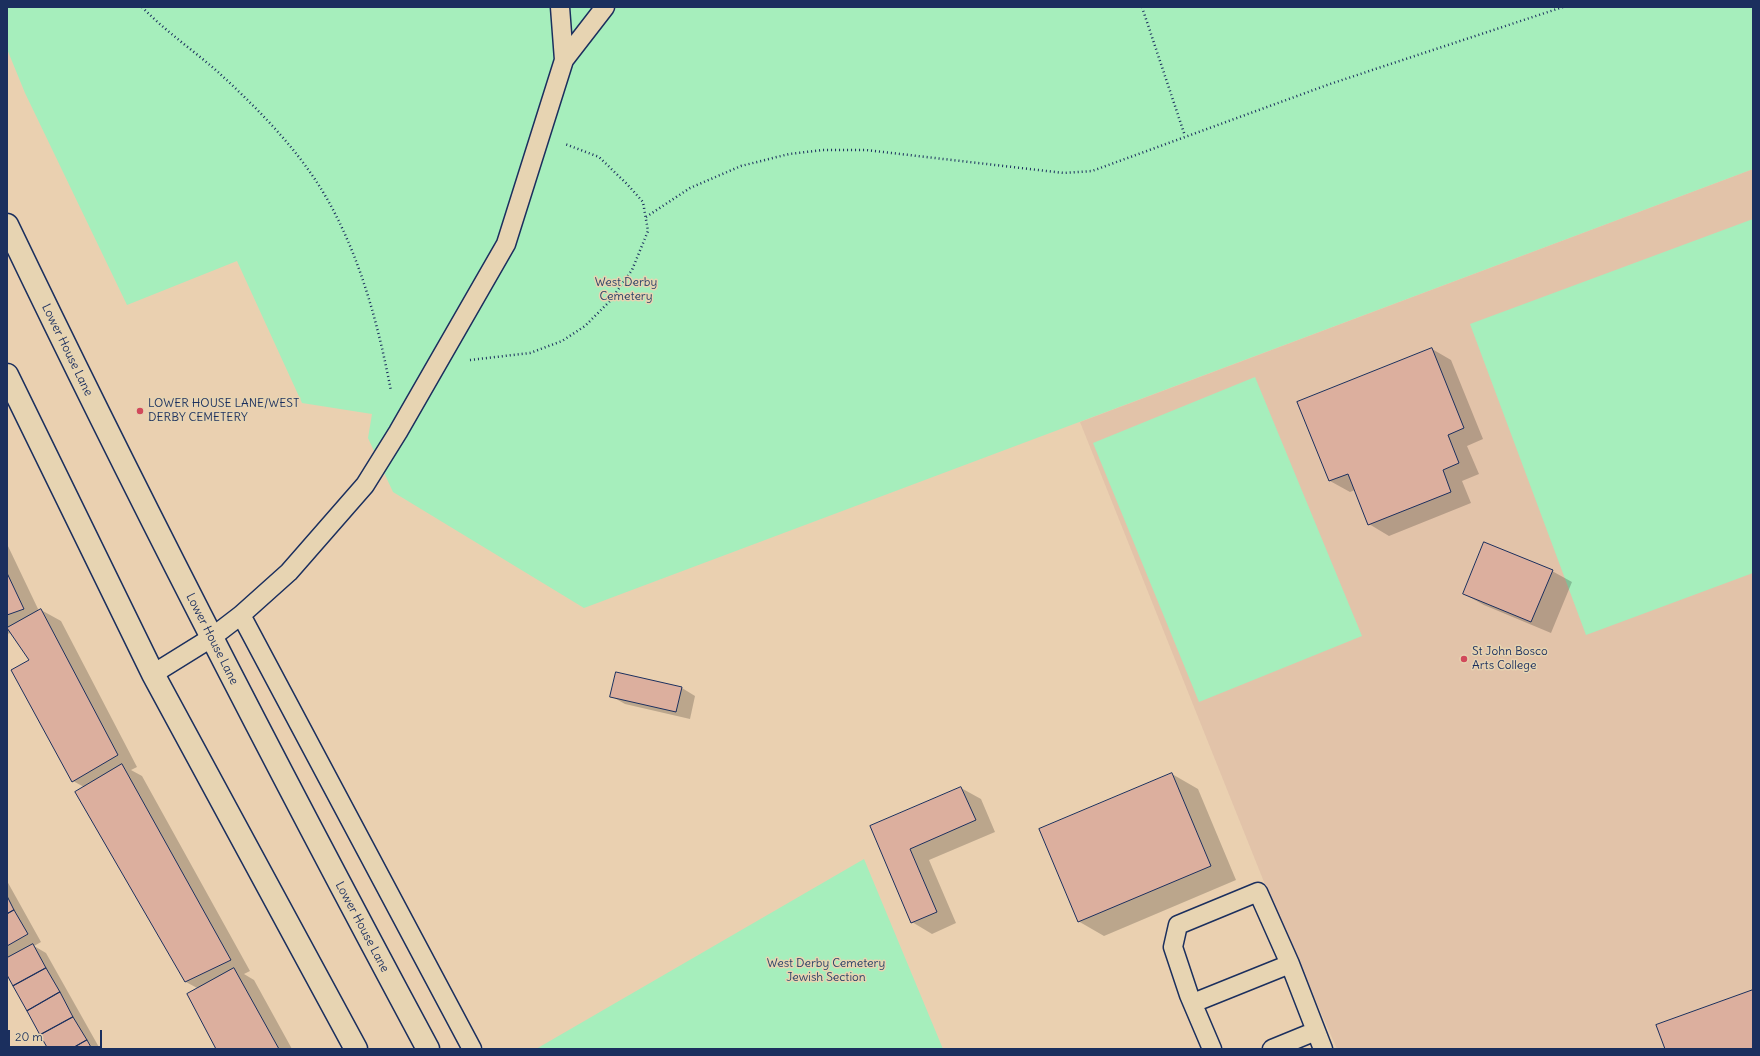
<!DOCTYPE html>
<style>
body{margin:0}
#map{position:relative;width:1760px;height:1056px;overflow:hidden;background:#ead0b0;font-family:Delius,sans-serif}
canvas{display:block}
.frame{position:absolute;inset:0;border:8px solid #1b2f5e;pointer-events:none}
.scale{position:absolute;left:8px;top:1030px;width:94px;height:18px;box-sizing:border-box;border:2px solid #1b2f5e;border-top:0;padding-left:5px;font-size:12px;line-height:14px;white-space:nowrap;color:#1b2f5e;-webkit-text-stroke:3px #e7d4b2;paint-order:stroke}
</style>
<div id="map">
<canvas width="1760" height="1056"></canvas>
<div class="frame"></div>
<div class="scale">20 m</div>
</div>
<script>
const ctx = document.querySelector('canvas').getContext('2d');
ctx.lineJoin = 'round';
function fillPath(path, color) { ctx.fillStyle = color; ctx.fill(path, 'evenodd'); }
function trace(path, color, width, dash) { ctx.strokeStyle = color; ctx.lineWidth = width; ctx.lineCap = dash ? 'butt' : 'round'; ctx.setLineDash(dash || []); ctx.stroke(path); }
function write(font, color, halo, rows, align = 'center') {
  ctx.font = font + ' Delius,sans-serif'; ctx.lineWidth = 3; ctx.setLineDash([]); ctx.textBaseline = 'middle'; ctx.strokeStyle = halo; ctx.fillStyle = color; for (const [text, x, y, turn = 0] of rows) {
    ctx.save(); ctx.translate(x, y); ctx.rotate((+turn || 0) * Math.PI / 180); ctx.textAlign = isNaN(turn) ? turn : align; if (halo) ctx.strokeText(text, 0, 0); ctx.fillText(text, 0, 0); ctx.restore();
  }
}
const built = new Path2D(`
 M1753,169V1049H1337L1270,897L1080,422Z`);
const green = new Path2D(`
 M7,7H1753V169L584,608L393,492L368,438L372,414L302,403L237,261L127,305L25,93L7,49Z
 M1753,219V573L1586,635L1470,324Z
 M1255,377L1362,636L1199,702L1093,443Z
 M864,859L943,1049H536Z`);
const shadow = new Path2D(`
 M1432,349L1451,360L1483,439L1467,446L1479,474L1462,481L1471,503L1389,536L1369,524L1355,490L1350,492L1330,481L1298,403Z
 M7,544L39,611L41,610L61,621L137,767L131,770L142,776L250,971L244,974L254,980L292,1049H217L199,989L186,982L76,792L84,787L73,781L31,661L11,633L7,634Z
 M1552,571L1572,582L1551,633L1484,605L1464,594Z
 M616,673L682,688L695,696L690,719L625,704L611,696Z
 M1172,774L1198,789L1236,880L1104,936L1078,921Z
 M961,788L981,799L995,832L929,860L956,923L932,934L912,922L871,826Z
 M7,881L41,942L34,946L46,953L100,1049H49L7,973Z`);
const building = new Path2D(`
 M1432,348L1464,428L1448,435L1459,463L1443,470L1451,492L1368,525L1348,474L1329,481L1297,402Z
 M1484,542L1553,570L1531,622L1463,594Z
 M7,573L24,609L7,615Z
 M41,609L118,755L72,782L11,670L29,660L7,628Z
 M616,672L682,687L676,712L610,697Z
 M122,764L231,960L185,982L75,792Z
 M1172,773L1211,866L1078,922L1039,829Z
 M961,787L976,820L910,849L937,912L911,923L870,826Z
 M7,896L14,910L7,914Z
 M14,910L28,934L7,946V914Z
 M33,944L46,968L13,986L7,975V958Z
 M46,968L60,992L27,1011L13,986Z
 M234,968L279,1049H216L187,994Z
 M1753,990V1049H1665L1656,1025Z
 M60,992L73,1017L40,1035L27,1011Z
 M73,1017L87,1040L71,1049H48L40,1035Z
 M87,1040L92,1049H71Z`);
const path = new Path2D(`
 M142,7C165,31 193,50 218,72C256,107 296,147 323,192C359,252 378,323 391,391
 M1142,7L1185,136
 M646,217L690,188L741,166L789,154L823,150H866L1064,173L1092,171L1330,84L1563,7
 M470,360L530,353L562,341L585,326L610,301L632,270L648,231L643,202L627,184L599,157L565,144`);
const service = new Path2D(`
 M564,60L605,7
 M241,615L472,1049
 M153,674L211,638L241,615L289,572L365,485L398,432L506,244L564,60L560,7
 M1193,1003L1290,964
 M1212,1049L1189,995L1173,947L1178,925L1258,892L1290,964L1323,1049
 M1272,1049L1316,1031`);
const tertiary = new Path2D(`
 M7,225C140,503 282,777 428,1049
 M7,375L153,674L356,1049`);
const markers = [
 [140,411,4,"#d1495b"],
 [1464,659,4,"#d1495b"]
];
const parkNames = [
 ["West Derby",626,283],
 ["Cemetery",626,297],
 ["West Derby Cemetery",826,964],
 ["Jewish Section",826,978]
];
const streetNames = [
 ["Lower House Lane",67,350,64],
 ["Lower House Lane",212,639,63],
 ["Lower House Lane",362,927,62]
];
const poiNames = [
 ["LOWER HOUSE LANE/WEST",148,404],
 ["DERBY CEMETERY",148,418],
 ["St John Bosco",1472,652],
 ["Arts College",1472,666]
];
fillPath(built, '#e2c3a9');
fillPath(green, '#a6eebc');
fillPath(shadow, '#0003');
fillPath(building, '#dcaf9e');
trace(building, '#1b2f5e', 1);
trace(service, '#1b2f5e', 21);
trace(tertiary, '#1b2f5e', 25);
trace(path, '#1b2f5e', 2.5, [1, 3]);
trace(service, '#e7d4b2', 18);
trace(tertiary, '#e7d4b2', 22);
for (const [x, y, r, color] of markers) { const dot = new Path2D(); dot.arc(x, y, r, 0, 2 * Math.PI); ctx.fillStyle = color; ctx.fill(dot); trace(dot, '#e7d4b2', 1.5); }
write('12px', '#294267', '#e7d4b2', parkNames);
write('12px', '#1b2f5e', '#e7d4b2', streetNames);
write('12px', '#1b2f5e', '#e7d4b2', poiNames, 'left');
</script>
